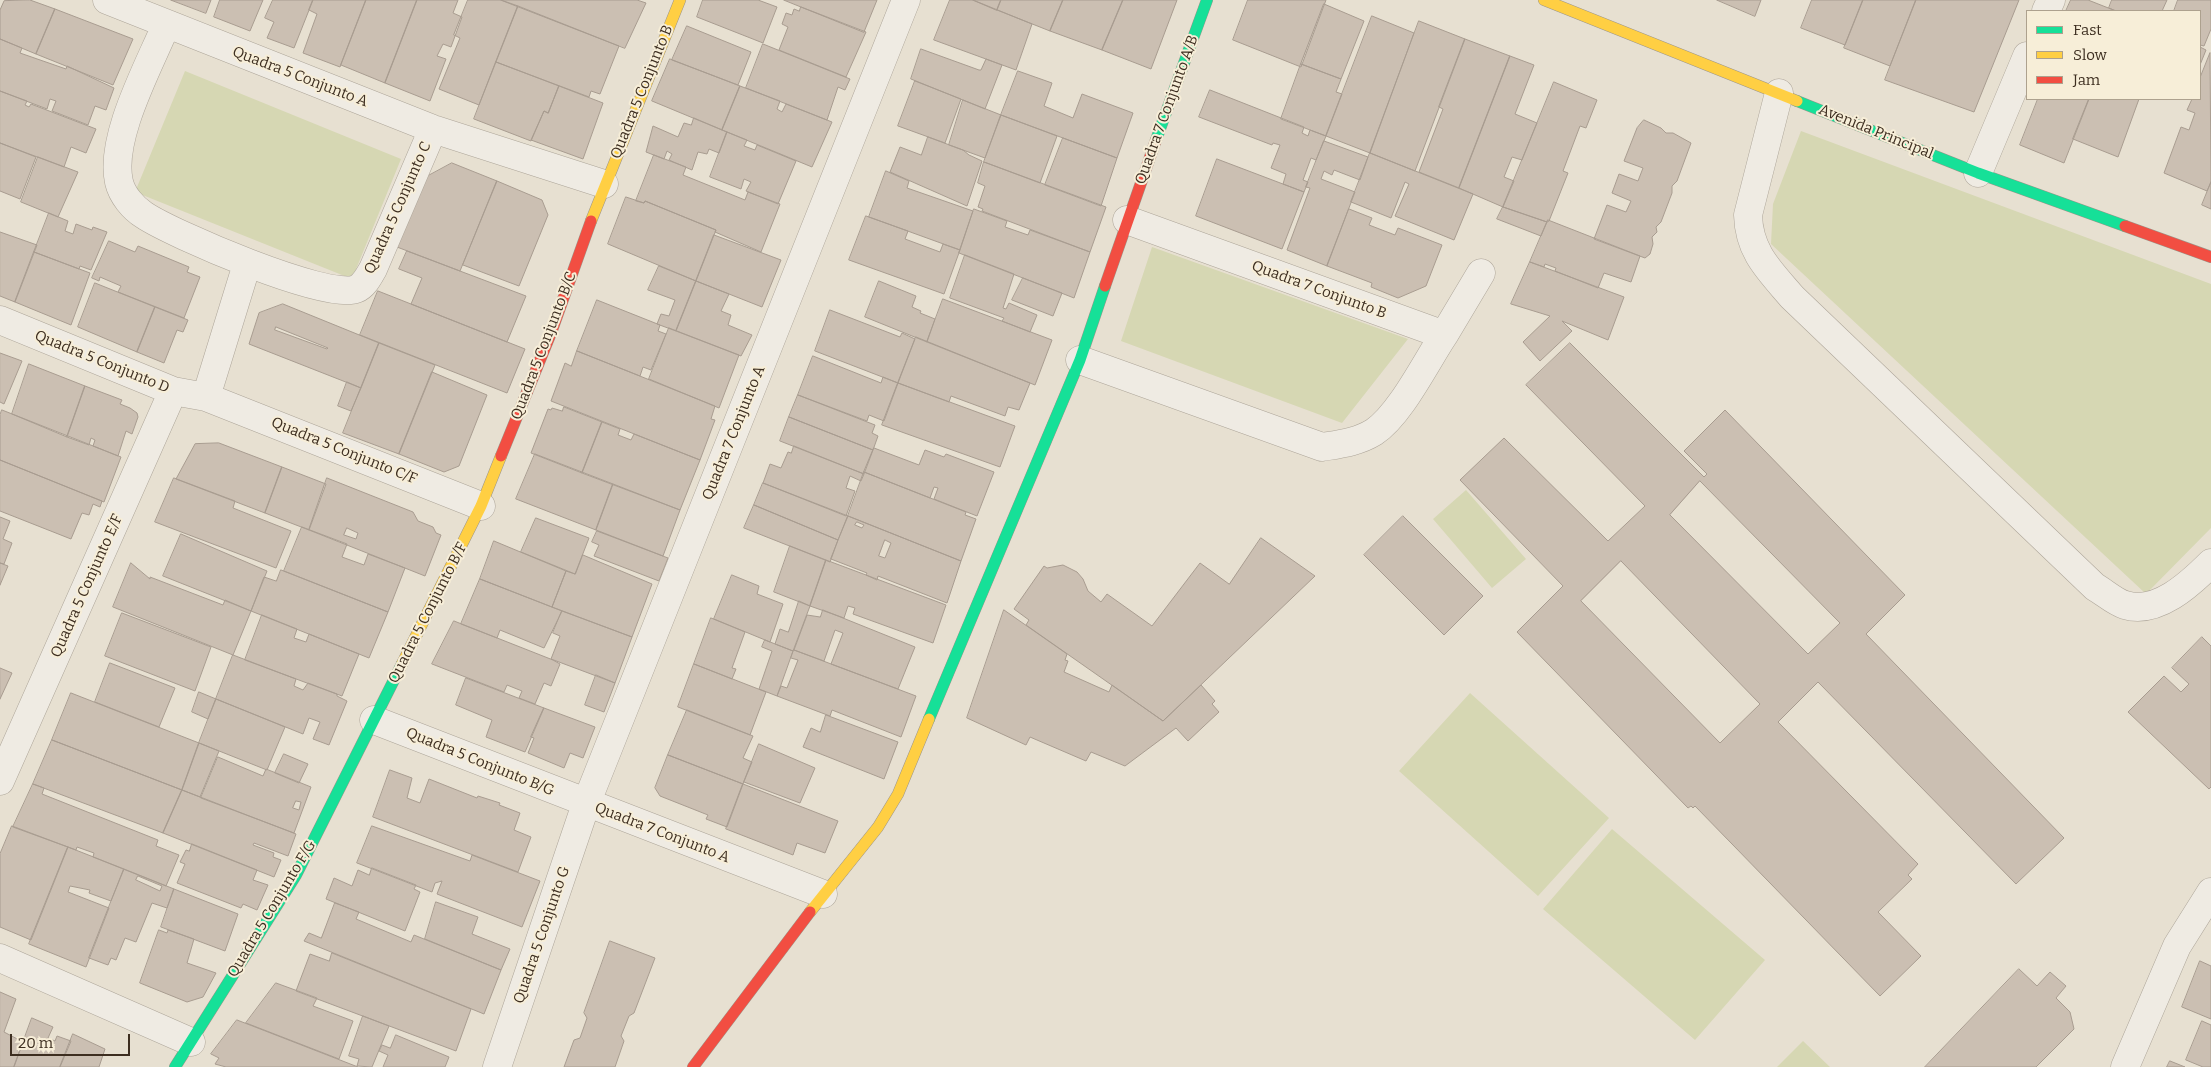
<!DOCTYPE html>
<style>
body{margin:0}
#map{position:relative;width:2211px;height:1067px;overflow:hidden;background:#e7e0d1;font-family:Bitter,serif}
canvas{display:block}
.legend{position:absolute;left:2026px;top:10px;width:175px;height:90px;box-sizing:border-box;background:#f7eed8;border:1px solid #ada18e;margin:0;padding:6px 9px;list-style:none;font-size:15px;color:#3d2e20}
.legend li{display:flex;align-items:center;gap:10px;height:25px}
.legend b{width:25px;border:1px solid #ada18e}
.scale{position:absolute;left:10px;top:1034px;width:120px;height:22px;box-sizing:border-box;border:2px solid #3d2e20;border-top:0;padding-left:6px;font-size:15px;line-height:18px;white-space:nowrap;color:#3d2e20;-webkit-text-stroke:4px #f7eed8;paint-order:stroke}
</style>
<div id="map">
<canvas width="2211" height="1067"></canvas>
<ul class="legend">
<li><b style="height:6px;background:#16e098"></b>Fast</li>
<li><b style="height:6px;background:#ffcf43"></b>Slow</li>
<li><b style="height:6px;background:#f24e42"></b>Jam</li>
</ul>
<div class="scale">20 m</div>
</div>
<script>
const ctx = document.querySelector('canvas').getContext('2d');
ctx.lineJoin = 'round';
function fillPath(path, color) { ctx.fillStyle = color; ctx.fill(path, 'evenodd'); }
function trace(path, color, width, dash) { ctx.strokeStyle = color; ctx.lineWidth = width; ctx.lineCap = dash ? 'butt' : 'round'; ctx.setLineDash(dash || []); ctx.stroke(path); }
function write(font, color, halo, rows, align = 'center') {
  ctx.font = font + ' Bitter,serif'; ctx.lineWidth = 4; ctx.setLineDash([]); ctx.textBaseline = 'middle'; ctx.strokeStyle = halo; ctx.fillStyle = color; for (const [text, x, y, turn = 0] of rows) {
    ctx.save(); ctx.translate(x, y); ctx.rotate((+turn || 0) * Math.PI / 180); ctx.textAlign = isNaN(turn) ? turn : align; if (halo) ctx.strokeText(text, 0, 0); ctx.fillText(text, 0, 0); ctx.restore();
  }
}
const green = new Path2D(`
 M185,71L401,159L352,279L135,192Z
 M1801,131L2211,284V528L2146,594L1771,244L1773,204Z
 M1152,247L1408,339L1342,423L1121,341Z
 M1466,490L1526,559L1492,588L1433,519Z
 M1470,693L1609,818L1538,896L1399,771Z
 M1612,829L1765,960L1695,1040L1543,909Z
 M1803,1041L1830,1067H1777Z`);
const building = new Path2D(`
 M30,0L55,9L36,54L0,39V10L4,1Z
 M171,0H211L206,13Z
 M220,0H263L250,31L214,17Z
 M273,0H313L294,48L267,38L274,22L265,18Z
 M313,0H366L340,67L303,53L317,14L309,10Z
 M366,0H417L385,83L341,65Z
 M417,0H458L453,13L462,17L451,47L443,44L437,56L446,59L430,101L385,83Z
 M468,0H501L518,6L479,105L439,89L460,38L454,35Z
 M501,0H637L646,3L625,48Z
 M703,0H758L777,7L763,43L697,17Z
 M784,0H877L864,32Z
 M950,0H973L1032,24L1016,70L934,40Z
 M973,0H1001L997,10Z
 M1001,0H1063L1050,31L997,10Z
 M1063,0H1123L1102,50L1050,31Z
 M1123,0H1177L1151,69L1102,50Z
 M1248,0H1326L1301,67L1233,40Z
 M1717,0H1761L1755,16Z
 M1812,0H1863L1845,45L1801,28Z
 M1863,0H1916L1890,66L1844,48Z
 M1916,0H2019L1974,112L1885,80Z
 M2071,0H2088L2116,11H2066Z
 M2112,0H2167L2162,11H2116L2109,8Z
 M2178,0H2211V29L2204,46L2200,45V11H2174Z
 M1324,4L1364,21L1341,79L1301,64Z
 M518,6L619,46L600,94L591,91L589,97L496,62Z
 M801,7L866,32L846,77L779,50L788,27L782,24L786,13L792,15L794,9L799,11Z
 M55,9L133,39L113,85L36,54Z
 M1372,16L1414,33L1370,153L1326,136Z
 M1419,21L1465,39L1415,171L1370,153Z
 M687,26L751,52L738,85L672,60Z
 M0,39L22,48L20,53L66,69L67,66L114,88L106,110L95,106L88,125L52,111L56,101L50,99L47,109L0,91Z
 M1465,39L1510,56L1459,188L1419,172L1443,109L1439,107Z
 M763,44L850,79L845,90L838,87L827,120L746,88Z
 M2200,47L2206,50L2200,65Z
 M921,49L979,70H981L986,59L1002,65L985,109L911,79Z
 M2210,53L2211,182L2207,191L2164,173L2181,127L2189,130L2195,113L2187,110L2192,99H2200V78Z
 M1510,56L1534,65L1515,114L1537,123L1522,160L1512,157L1504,177L1514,181L1503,207L1459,188Z
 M670,59L740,86L722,130L652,101Z
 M496,62L559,86L548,113L544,111L531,141L474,119Z
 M1301,64L1341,79L1336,92L1342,94L1326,136L1281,119Z
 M1018,71L1052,83L1044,106L1073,118L1082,94L1133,113L1117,158L1001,115Z
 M915,81L961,99L945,143L898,126Z
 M1554,82L1597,100L1586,128L1580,126L1563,171L1568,173L1549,221L1547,222L1503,207Z
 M559,86L603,103L583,159L531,140L544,111L548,113Z
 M740,86L780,101L777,109L782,112L786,104L832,122L812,167L722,130Z
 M1210,90L1304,127L1302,133L1308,136L1310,130L1326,136L1316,160L1311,158L1303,180L1308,182L1304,192L1283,184L1286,174L1271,168L1280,145L1273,143L1272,145L1199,117Z
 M0,91L27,101L25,105L29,107L31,104L96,129L86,153L71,147L64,167L0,143Z
 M2038,99H2089L2064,163L2020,145Z
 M2089,99H2139L2118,157L2073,139Z
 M963,100L1001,115L985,158L949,145Z
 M1001,115L1057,136L1040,183L984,162Z
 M694,118L727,132L719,153L709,149L707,154L698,152L692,170L669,160L672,154L667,151L664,159L646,152L653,126L678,137L684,123L691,125Z
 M1644,120L1661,128L1666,133H1673L1691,143L1677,181L1672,186V193L1661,222L1656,227L1657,232L1652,237L1653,244L1650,254L1645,258L1594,239L1607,205L1626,212L1631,201L1612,193L1619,174L1638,181L1643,168L1624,161L1637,128Z
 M727,132L747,140L744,146L755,150L757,145L796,161L778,204L746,191L751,182L744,179L741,189L710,177Z
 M928,137L963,150L969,155L982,161L967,206L890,172L900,147L921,155Z
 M1063,138L1117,158L1101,206L1045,185Z
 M1324,141L1368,157L1360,180L1334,170L1332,175L1324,171L1321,179L1355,192L1327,266L1287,250L1310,188L1306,187Z
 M0,143L36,157L20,199L0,191Z
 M1370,153L1473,194L1454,240L1395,216L1409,184L1405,182L1391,218L1351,202Z
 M654,155L686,167L683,175L745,200L748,192L780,204L761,252L715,232L716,230L645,201L644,203L636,201Z
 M38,157L78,172L58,217L21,202Z
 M1217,159L1304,192L1282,249L1196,216Z
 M984,162L1106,207L1090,252L982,211L983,209L978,207L985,186L978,183Z
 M452,163L497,181L460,271L397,247L426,177Z
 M886,171L909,181L907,188L973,211L960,250L869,217Z
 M497,181L542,200L548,215L519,286L463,265Z
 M2211,182V209L2202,205Z
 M626,197L644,203L645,201L716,230L696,281L608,244Z
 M1503,207L1547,222L1541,236L1497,219Z
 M974,209L1007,221L1005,227L1028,235L1030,230L1090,252L1074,298L959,253Z
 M1349,209L1372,218L1369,225L1395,235L1398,228L1442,245L1426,286L1398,298L1371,287L1372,283L1327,266Z
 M49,213L68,221L65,231L73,234L76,224L92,230L93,227L107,232L91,270L80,266L79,269L34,252Z
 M866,216L908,231L905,239L940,252L943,244L960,250L944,294L849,260Z
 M1548,220L1640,256L1631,282L1604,273L1598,288L1555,271L1556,268L1545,264L1544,267L1530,262Z
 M0,232L37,245L15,302L0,296Z
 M714,235L781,260L762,307L696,281Z
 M109,241L135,252L138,246L189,267L187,272L200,277L184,318L118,292L121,286L100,277L99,281L92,278Z
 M407,251L526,296L507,342L411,304L422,278L399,269Z
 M34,252L90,273L71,325L15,302Z
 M965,255L1014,274L1003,308L1006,309L1009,303L1037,315L1030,332L1002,321L1004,318L950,298Z
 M1530,262L1624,297L1608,340L1562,321L1572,331L1540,361L1523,342L1550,316L1511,304Z
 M659,266L696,281L676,331L657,324L661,314L669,316L675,300L648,290Z
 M1023,278L1062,293L1053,316L1012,300Z
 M696,281L729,294L721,311L731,315L728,325L752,335L741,356L676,331Z
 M879,281L916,296L912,307L921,311L920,313L935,319L927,342L865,317Z
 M95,283L155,307L137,352L78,327Z
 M378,291L525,349L507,393L360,335Z
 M943,299L1052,340L1035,385L927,342Z
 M597,300L660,325L658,331L666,334L651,370L643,367L640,376L577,351Z
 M283,304L379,343L361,388L249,344L259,313ZM276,327L328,348L327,349L275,330Z
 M155,307L188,320L183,332L177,330L164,363L137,352Z
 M830,310L900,337L902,333L915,339L898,383L815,351Z
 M669,328L739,355L719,408L649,379Z
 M916,337L1030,383L1019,410L1008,407L1005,416L951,396L949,402L898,383Z
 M379,343L435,365L399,454L343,433Z
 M1570,343L1704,477L1707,474L1684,451L1725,410L1905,595L1866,634L2064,838L2016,884L1818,682L1778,722L1918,864L1908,875L1912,879L1878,912L1921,956L1880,996L1695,806L1693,808L1691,806L1688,808L1517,632L1563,586L1460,480L1504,438L1608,541L1645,506L1526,385ZM1700,481L1840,623L1808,654L1670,515ZM1621,561L1760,704L1720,743L1581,601Z
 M577,351L715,406L711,419L715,420L700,460L551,401L565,363L571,366Z
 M0,353L22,361L4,404L0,402Z
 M813,356L881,383L883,377L898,383L884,421L869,415L867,421L798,395Z
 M29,364L85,386L67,437L12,414Z
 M432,372L487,395L459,466L444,472L399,454Z
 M347,382L361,388L351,411L338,406Z
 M898,383L1015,426L1000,467L882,425Z
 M85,386L122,400L120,404L130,408L137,413L138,417L132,434L126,431L118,456L93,446L95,440L91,438L89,445L67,437Z
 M798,395L875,425L872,433L878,436L873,450L789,417Z
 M564,407L602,422L582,473L531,453L548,409L551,410L552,408L562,411Z
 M2,410L121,457L104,502L0,460V415Z
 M789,417L873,450L864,474L780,441Z
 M602,422L620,429L618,435L631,440L634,434L700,460L680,510L582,473Z
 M219,443L282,467L265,513L176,479L195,444Z
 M794,446L864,474L861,481L850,476L846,488L855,491L846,516L763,483L770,464L781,468L788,452L791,453Z
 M874,448L919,465L925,450L944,457L946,454L994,472L977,516L934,499L938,488L934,487L930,498L864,472Z
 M535,454L613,484L596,530L516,499Z
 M0,460L102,501L100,507L93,504L89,515L82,513L71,539L0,511Z
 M282,467L326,484L309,530L265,513Z
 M864,472L966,512L965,515L976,519L961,561L848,516Z
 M174,478L235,501L233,508L291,531L276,568L155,522Z
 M327,478L413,512L418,521L433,527L436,533L441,535L425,576L309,530ZM347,528L358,533L356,539L344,535Z
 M763,483L848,516L838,540L754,505Z
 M613,484L680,510L663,556L596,530Z
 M754,505L838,540L830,562L744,528Z
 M848,516L961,561L947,603L878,576L877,580L866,575L867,573L831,559ZM857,522L864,525L862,528L855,525ZM885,540L891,543L885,558L879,556Z
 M1403,516L1483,596L1444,635L1364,555Z
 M0,517L10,521L3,539L12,543L4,564L0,563Z
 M536,518L589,538L575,574L521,552Z
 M302,527L347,544L342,557L364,565L368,554L405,568L388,612L284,571Z
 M597,531L668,558L659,581L594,556L599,545L592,542Z
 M181,534L267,571L251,611L163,576Z
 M1261,538L1315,576L1163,721L1026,625L1029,620L1014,609L1044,566L1047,568L1063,565L1077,572L1083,579L1088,591L1101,602L1107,594L1152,626L1200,563L1229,584Z
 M494,541L566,571L552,607L480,579Z
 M790,546L826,560L810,606L774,592Z
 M583,555L652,584L632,637L552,607L566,571L575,574Z
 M826,560L946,605L933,643L853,614L855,608L848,606L844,618L810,606Z
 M0,563L8,566L0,585Z
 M131,563L150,579V577L223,605L225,600L251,611L233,655L113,607Z
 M281,570L388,612L369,658L251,611L264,577L276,581Z
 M732,575L759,586L757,594L783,604L770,642L714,619Z
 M480,579L562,611L544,648L500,630L497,638L461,624Z
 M799,601L810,606L793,651L775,644L780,629L788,632Z
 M823,610L915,647L898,689L831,664L843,633L835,630L824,661L794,650L807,615L820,617Z
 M1004,610L1067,654L1065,660L1068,661L1064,672L1109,692L1112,685L1163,721L1201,685L1215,701L1212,704L1219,712L1188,741L1176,728L1125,766L1091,752L1086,761L1030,737L1026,745L967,718Z
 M562,611L632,637L615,683L551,659L560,636L553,633Z
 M122,613L211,647L195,691L105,656Z
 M262,615L297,629L294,638L306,642L309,634L359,654L342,696L245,660Z
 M711,618L745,632L732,668L736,669L732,679L694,664Z
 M454,621L553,660L560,664L551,686L544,683L535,704L519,698L522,691L507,685L504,692L432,664Z
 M2202,637L2211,646V787L2209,789L2128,712L2164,676L2181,692L2189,684L2172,668Z
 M765,640L793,651L777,696L759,689L772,651L762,647Z
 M794,650L916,696L901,737L832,710L830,716L777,696L781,686L787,688L798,660L791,658Z
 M233,655L296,679L294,686L303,690L308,683L337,694V696L347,701L329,745L313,739L320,722L309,718L303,734L216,699Z
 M110,663L175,688L159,727L95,702Z
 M694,664L766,692L750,735L678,707Z
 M0,668L12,673L0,699Z
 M596,675L615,683L604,712L585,705Z
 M466,678L544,708L525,752L486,737L492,720L456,705Z
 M199,692L216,699L208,719L192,712Z
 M71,693L199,743L182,790L52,740Z
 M216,699L285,727L267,770L199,743Z
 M544,708L595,727L583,758L570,753L564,768L528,753L534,738L531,737Z
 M687,710L753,736L743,758L752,762L743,784L668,755Z
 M826,715L898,742L884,779L803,747L811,728L820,732Z
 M52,740L182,790L163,833L33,784Z
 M199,743L219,751L200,797L182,790Z
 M759,744L815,768L800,803L744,782Z
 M284,754L308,764L299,783L275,773Z
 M668,755L743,784L727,827L706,819L708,815L660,796L655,788Z
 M218,757L263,776L266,769L311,787L294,833L201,798ZM296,801L301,802L299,810L293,808Z
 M390,770L412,778L407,798L420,803L429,779L477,798L478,796L500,803L499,805L520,813L514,830L531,837L518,872L373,817Z
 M33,784L44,788L42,794L158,840L156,846L179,855L166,886L93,857L94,853L77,847L76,850L13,827Z
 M743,784L838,821L825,853L797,843L793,855L726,829Z
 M182,790L296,834L288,856L254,843L253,845L274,853L273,857L281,860L274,877L163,833Z
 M12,826L68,847L31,940L0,927V854Z
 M372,826L470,861L472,855L540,881L522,927L437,894L442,881L435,883L432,892L357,863Z
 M192,844L257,870L253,880L268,885L257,910L243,904L241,908L177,883L185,864L180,862L186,850L189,851Z
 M68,847L124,869L111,901L89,893L90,890L70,886L68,892L109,908L86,967L29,944Z
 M372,868L416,885L414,889L420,892L405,931L326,899L334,878L352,886L358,870L369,875Z
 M124,869L174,889L167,908L152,903L136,942L125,938L116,960L111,958L108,965L89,958ZM138,876L162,886L160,891L136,880Z
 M174,889L238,914L225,951L161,927Z
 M436,902L478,917L472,934L510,949L501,970L425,939Z
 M335,903L359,912L356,919L411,942L414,935L501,970L484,1014L304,941L309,933L321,938Z
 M159,930L167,933L168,930L194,939L187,963L216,973L203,997L187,1002L140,983Z
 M610,941L655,958L634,1013L629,1016L621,1036L624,1041L615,1067H564L574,1040L580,1038L587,1018L584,1013Z
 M332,953L471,1009L456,1051L296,991L310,954L329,961Z
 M2200,961L2211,966V1019L2182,1007Z
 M2019,969L2037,986L2050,972L2066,986L2056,998L2070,1012L2074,1029L2036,1067H1925Z
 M276,983L317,998L313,1006L353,1021L339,1059L246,1023Z
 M0,992L16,999L4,1032L23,1042L14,1067H0Z
 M363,1016L389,1026L372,1067L357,1066L359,1059L349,1056Z
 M32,1018L53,1027L48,1038L55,1041L57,1036L71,1041L60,1067H14Z
 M237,1020L268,1032L358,1067H226L215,1064L219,1058L211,1054Z
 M2202,1021L2211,1025V1067H2203L2186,1060Z
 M73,1034L105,1049L99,1067H60Z
 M396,1035L449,1057L445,1067H383L388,1055L379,1051L382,1045L390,1048Z
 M2170,1061L2185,1067H2167Z`);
const street = new Path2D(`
 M107,0L433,129L604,184
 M2046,11L2051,0
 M166,25C149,66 109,138 119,182C122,195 133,208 144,215C172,234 328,301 356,289C364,286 369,276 373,269L433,129
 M1779,93L1748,215C1749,252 1769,270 1792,297L2095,587C2104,592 2115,602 2125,605C2157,615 2190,584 2211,563
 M1978,173L2027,56
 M1127,220L1444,335L1481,273
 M0,320L173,391L206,397L481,506
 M1080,360L1322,447C1340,444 1358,442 1374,432C1400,415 1426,362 1444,335
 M206,397L247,264
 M374,720L823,894
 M0,781L173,391
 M0,958L191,1042
 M497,1067L586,804L906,0
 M2125,1067L2177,946L2211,892`);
const fast = new Path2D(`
 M1797,101L1978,173L2125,226
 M1156,140L1207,0
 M929,719L1080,360L1105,286
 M175,1067L296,875L402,664`);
const slow = new Path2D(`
 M1544,0L1797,101
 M591,221L680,0
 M402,664L481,506L501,456
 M810,912L878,827L898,794L929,719`);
const jam = new Path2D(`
 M2125,226L2211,257
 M1105,286L1156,140
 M501,456L551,333L591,221
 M693,1067L810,912`);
const streetNames = [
 ["Quadra 5 Conjunto A",300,77,21],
 ["Quadra 5 Conjunto B",642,92,-68],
 ["Quadra 7 Conjunto A/B",1167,110,-70],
 ["Avenida Principal",1876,132,22],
 ["Quadra 5 Conjunto C",398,208,-66],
 ["Quadra 7 Conjunto B",1319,290,20],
 ["Quadra 5 Conjunto B/C",544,346,-69],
 ["Quadra 5 Conjunto D",102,362,22],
 ["Quadra 7 Conjunto A",734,433,-68],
 ["Quadra 5 Conjunto C/F",344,451,22],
 ["Quadra 5 Conjunto E/F",87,586,-66],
 ["Quadra 5 Conjunto B/F",428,613,-63],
 ["Quadra 5 Conjunto B/G",480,762,22],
 ["Quadra 7 Conjunto A",662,833,21],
 ["Quadra 5 Conjunto F/G",272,909,-59],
 ["Quadra 5 Conjunto G",542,935,-71]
];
fillPath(green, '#d6d7b3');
fillPath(building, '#cbbfb2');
trace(building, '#a89c90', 1);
trace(street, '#ada599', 29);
trace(fast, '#9c958a', 12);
trace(slow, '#9c958a', 12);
trace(jam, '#9c958a', 12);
trace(street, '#efebe3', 28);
trace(fast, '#16e098', 11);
trace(slow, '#ffcf43', 11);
trace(jam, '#f24e42', 11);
write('15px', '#3d2e20', '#f7eed8', streetNames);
</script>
